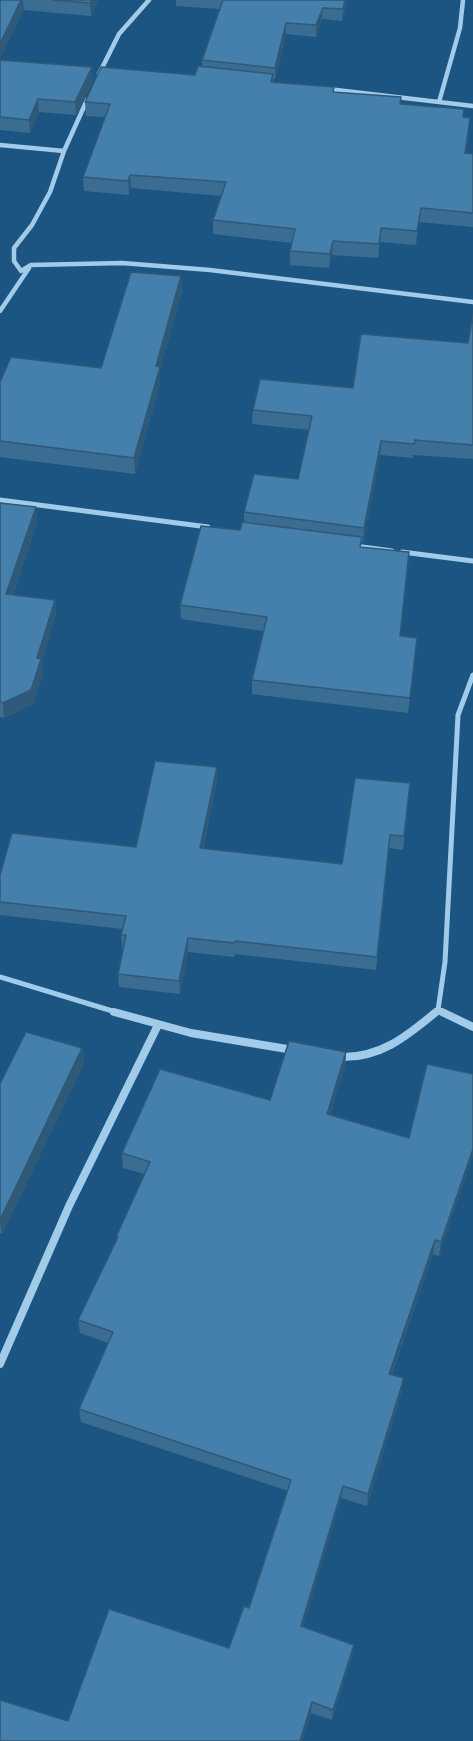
<!DOCTYPE html>
<style>
body{margin:0}
canvas{display:block;background:#1c5581}
</style>
<canvas width="473" height="1741"></canvas>
<script>
const ctx = document.querySelector('canvas').getContext('2d');
ctx.lineJoin = 'round';
function trace(path, color, width, dash) { ctx.strokeStyle = color; ctx.lineWidth = width; ctx.lineCap = dash ? 'butt' : 'round'; ctx.setLineDash(dash || []); ctx.stroke(path); }
function fillPath(path, color) { ctx.fillStyle = color; ctx.fill(path, 'evenodd'); }
const minorFar2 = new Path2D(`
 M99,74L119,34L149,0
 M328,89L473,106
 M87,100L64,151L50,192L32,225L14,248V261L21,271L31,265L122,263L210,270L473,302
 M439,102L460,28L463,0
 M0,145L64,151
 M0,311L29,268`);
const minorFar1 = new Path2D(`
 M0,500L208,527
 M355,546L392,551
 M402,552L473,561
 M0,977L119,1013
 M438,1010L445,1013
 M434,1013L438,1010L445,962L458,715L473,675`);
const minor = new Path2D(`
 M114,1012L191,1033L293,1050
 M442,1012L473,1027
 M338,1057C379,1059 406,1037 436,1012
 M0,1364L69,1206L158,1025`);
const wall = new Path2D(`
 M0,0H98L91,16L24,10Z
 M176,0H347L342,21L322,19L316,37L286,34L275,79H273V82L334,87V92L401,97L400,104L463,117L469,132L466,153L473,154V227L419,222L416,245L380,242L378,258L332,255L329,268L290,265V251L292,243L213,234V220L221,196L131,188L129,195L84,191L83,177L105,117L86,116L85,102L195,75L202,67V60L219,9L176,6Z
 M0,60L93,80L76,115L39,112L30,133L0,130Z
 M181,276L182,292L160,369V383L135,474L0,457V382L101,368Z
 M473,315V459L413,455V458L380,455L363,542H361V548L400,636L417,638L408,713L252,694V680L263,631L181,619L180,605L240,530L244,522V512L298,479L309,430L252,424L253,410L353,388L468,343Z
 M0,503L37,522L13,595L55,600L56,614L42,662L43,674L33,704L4,718L0,717Z
 M217,781L203,849L342,864L410,783L403,850L389,848L376,970L235,954L234,957L188,952L180,994L119,987L118,974L123,948H122L121,935L123,929L0,915V875L136,847Z
 M82,1048L84,1063L2,1234L0,1233V1084Z
 M346,1052L345,1066L330,1114L409,1138L473,1074L439,1256L433,1254L392,1374L402,1391L367,1506L341,1498L303,1627L352,1656L332,1720L311,1713L302,1741H0L68,1721L229,1648L249,1608L288,1491L81,1422L79,1409L108,1343L80,1333L78,1320L117,1241L116,1237L145,1174L123,1168L122,1153L270,1100Z`);
const shadedWall = new Path2D(`
 M21,0H23L24,10L0,59V44Z
 M92,0H98L91,16L90,3Z
 M345,0H347L342,21L343,9Z
 M323,8L322,19L316,37V25Z
 M286,23V34L275,79V68Z
 M92,67L93,80L76,115L75,102Z
 M38,99L39,112L30,133L29,120Z
 M470,118L469,132L463,167Z
 M130,175L131,188L129,195L128,181Z
 M421,208L419,222L416,245L417,231Z
 M381,228L380,242L378,258L379,244Z
 M333,241L332,255L329,268L330,254Z
 M181,276L182,292L160,369V383L135,474L134,458L156,366Z
 M381,441L380,455L363,542L364,528Z
 M36,507L37,522L8,609L6,594Z
 M55,600L56,614L42,662L43,674L33,704L4,718L3,703L37,658Z
 M217,767V781L200,862V848Z
 M188,938V952L180,994L179,981Z
 M82,1048L84,1063L2,1234L0,1220Z
 M346,1052L345,1066L326,1128L327,1114Z
 M473,1149V1156L439,1256L441,1242Z
 M435,1240L433,1254L387,1387L389,1374Z
 M404,1378L402,1391L367,1506L368,1494Z
 M343,1486L341,1498L300,1638L301,1626Z
 M354,1645L352,1656L332,1720L333,1710Z
 M312,1702L311,1713L302,1741H300Z`);
const building = new Path2D(`
 M0,0H21L0,44Z
 M53,0H92L90,3Z
 M223,0H345L343,9L323,8L316,25L286,23L275,68L202,60Z
 M0,60L92,67L75,102L38,99L29,120L0,117Z
 M198,66L273,74L271,82L334,87L333,92L401,97L400,104L464,109L463,117L470,118L465,153L473,154V213L421,208L417,231L381,228L379,244L333,241L330,254L290,251L295,229L213,220L226,182L130,175L128,181L83,177L110,104L85,102L101,67L195,75Z
 M131,272L181,276L156,366L160,367L134,458L0,441V382L11,357L101,368Z
 M473,315V445L415,440L414,444L381,441L364,528L244,512L254,474L298,479L312,416L253,410L260,379L353,388L361,334L468,343Z
 M0,503L36,507L6,594L55,600L37,658L41,659L31,690L3,703L0,702Z
 M242,522L362,537L360,547L409,552L400,636L417,638L410,698L252,680L267,617L180,605L201,526L240,530Z
 M155,761L217,767L200,848L342,864L355,778L410,783L404,836L390,835L377,957L235,941L234,943L188,938L179,981L118,974L126,935H121L126,916L0,902V875L12,833L136,847Z
 M26,1032L82,1048L0,1220V1084Z
 M289,1041L346,1052L327,1114L409,1138L427,1064L473,1074V1149L441,1242L435,1240L389,1374L404,1378L368,1494L343,1486L301,1626L354,1645L333,1710L312,1702L300,1741H0V1700L68,1721L109,1609L229,1648L244,1606L249,1608L291,1480L79,1409L113,1332L78,1320L118,1237H116L150,1162L122,1153L160,1069L270,1100Z`);
trace(minorFar2, '#a1cbe9', 4.5);
trace(minorFar1, '#a1cbe9', 5);
trace(minor, '#a1cbe9', 8);
fillPath(wall, '#3b6d93');
fillPath(shadedWall, '#305978');
fillPath(building, '#457fab');
trace(building, '#305978', 1.5);
</script>
